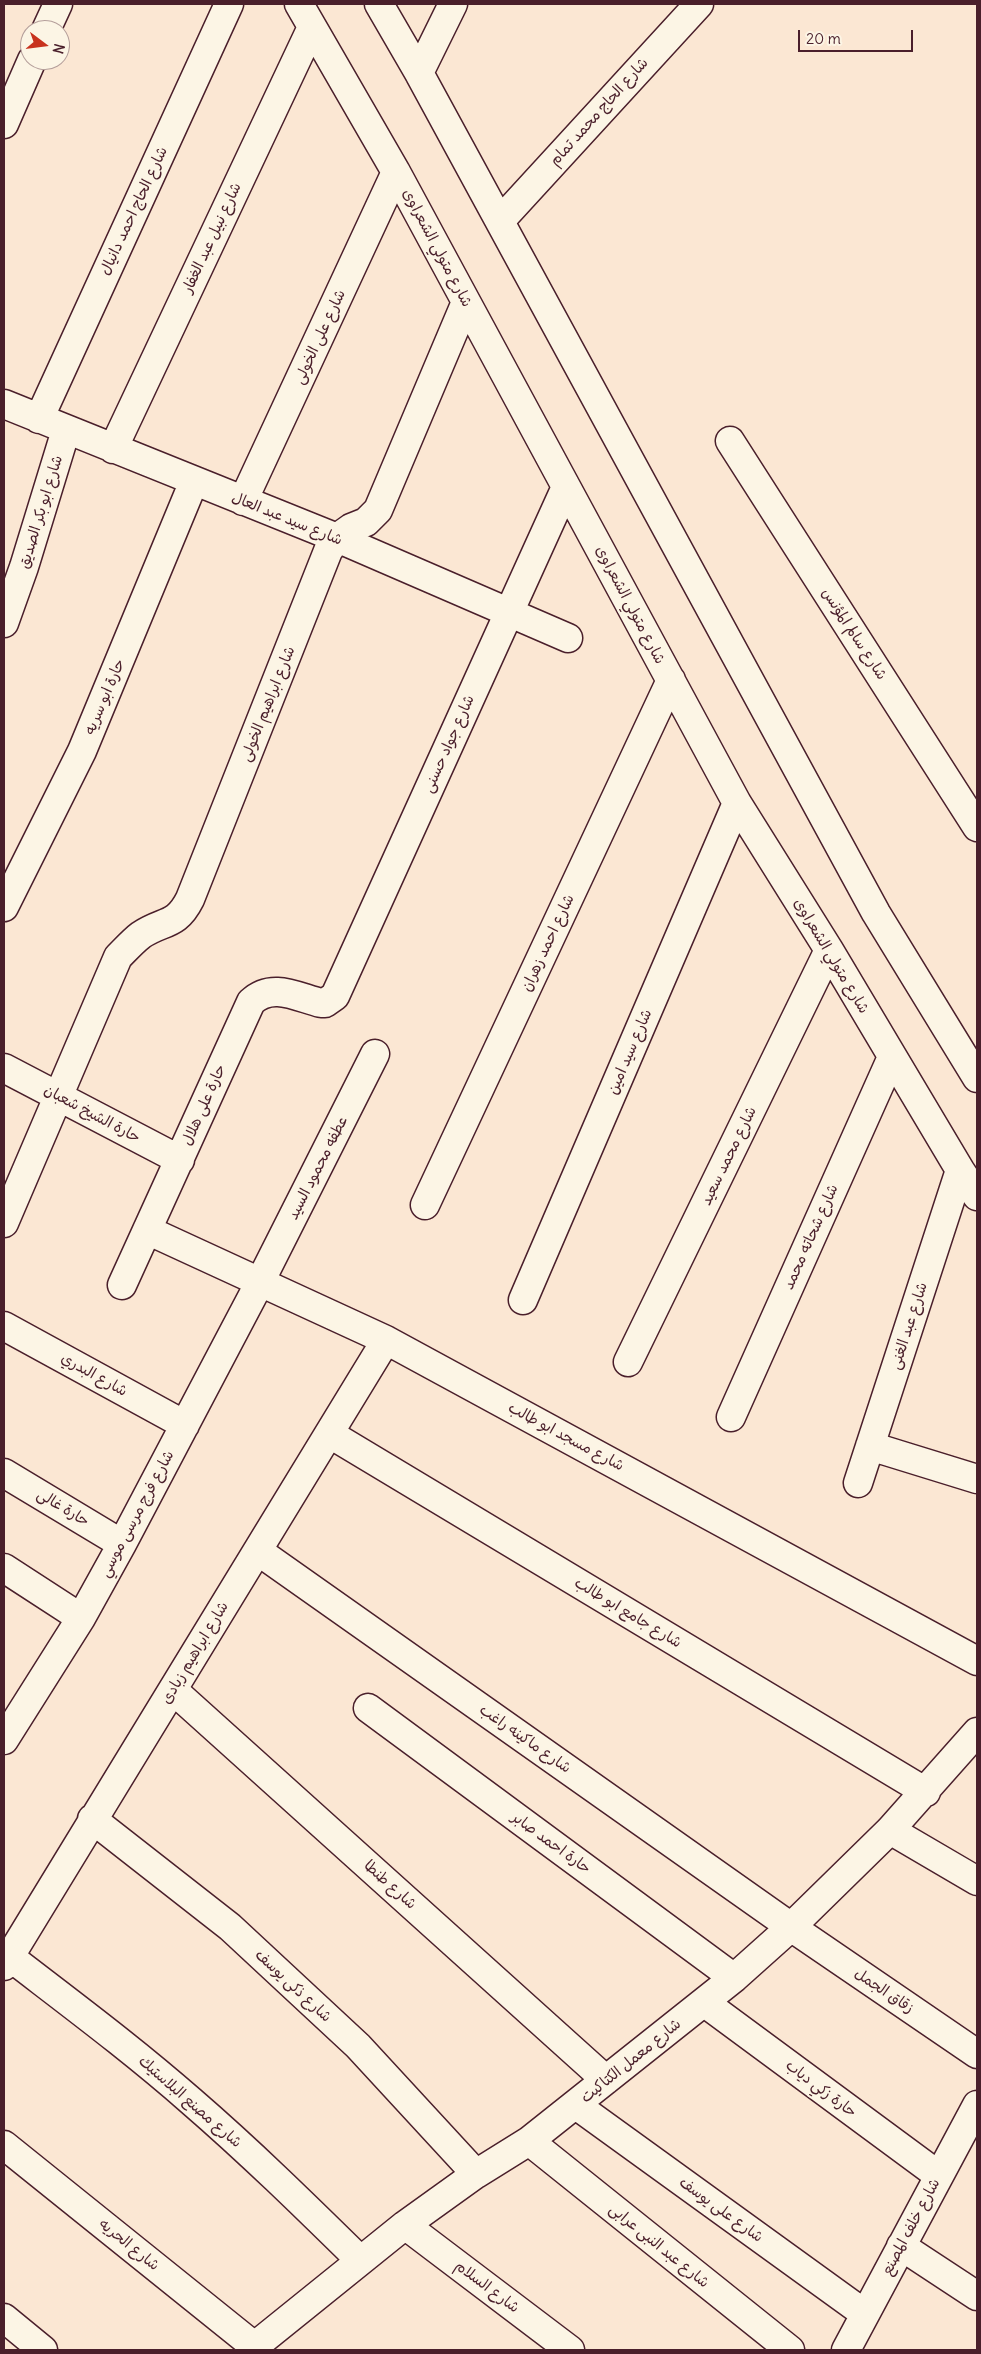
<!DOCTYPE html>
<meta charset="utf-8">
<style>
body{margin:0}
#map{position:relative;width:981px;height:2354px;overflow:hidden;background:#fbe7d3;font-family:Delius,sans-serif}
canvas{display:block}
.frame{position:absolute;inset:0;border:5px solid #4a1f2b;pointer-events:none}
.north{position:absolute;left:20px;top:20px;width:50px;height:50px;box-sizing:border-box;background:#fcf5e5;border:1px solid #b59f9b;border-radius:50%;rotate:105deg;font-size:14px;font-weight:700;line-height:20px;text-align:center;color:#4a1f2b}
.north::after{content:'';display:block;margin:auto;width:18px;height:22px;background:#c8321e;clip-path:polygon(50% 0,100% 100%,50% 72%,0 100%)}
.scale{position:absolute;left:798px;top:30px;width:115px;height:22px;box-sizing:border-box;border:2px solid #4a1f2b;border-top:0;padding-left:6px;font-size:15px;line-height:18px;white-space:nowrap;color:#4a1f2b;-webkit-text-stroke:4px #fcf5e5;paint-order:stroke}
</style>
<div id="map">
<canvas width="981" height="2354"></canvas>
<div class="frame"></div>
<div class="north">N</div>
<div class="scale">20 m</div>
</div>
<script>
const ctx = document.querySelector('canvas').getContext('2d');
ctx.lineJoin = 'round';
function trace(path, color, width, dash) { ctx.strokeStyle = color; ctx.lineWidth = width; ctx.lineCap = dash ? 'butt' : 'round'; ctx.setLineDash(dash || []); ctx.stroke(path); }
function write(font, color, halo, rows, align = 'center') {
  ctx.font = font + ' Delius,"Playpen Sans Arabic",sans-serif'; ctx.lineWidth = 4; ctx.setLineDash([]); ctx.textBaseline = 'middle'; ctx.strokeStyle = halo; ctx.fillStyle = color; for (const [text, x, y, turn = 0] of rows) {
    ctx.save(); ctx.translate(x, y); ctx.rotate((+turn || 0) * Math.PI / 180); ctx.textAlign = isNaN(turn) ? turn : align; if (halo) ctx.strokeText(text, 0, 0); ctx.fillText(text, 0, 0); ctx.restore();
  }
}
const minor = new Path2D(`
 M299,4L396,172L737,803L829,950L960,1170L977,1196
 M379,4L419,73L876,913L977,1078
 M46,30L58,4
 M419,73L453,4
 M4,124L32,60
 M500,221L699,4
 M4,404L337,538L568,638
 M39,419L229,4
 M730,441L977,827
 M113,449L312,27
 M243,501L396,172
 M4,623L24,567L66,430
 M4,907L82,751L194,481
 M4,1068L180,1160
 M425,1205L671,680
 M4,1223L118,957C125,950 133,941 141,935C163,920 176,927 190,899L328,551L337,538L351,528L366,522L378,510L466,302
 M147,1230L386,1340L977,1661
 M122,1285L251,1002C272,982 297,997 321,1003H325L335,996L566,487
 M523,1300L737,803
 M4,1326L185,1425
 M628,1362L829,950
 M731,1417L892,1057
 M330,1434L926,1792
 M870,1446L977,1479
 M4,1473L122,1544
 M858,1483L960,1170
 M258,1551L791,1927L977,2054
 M4,1568L81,1618
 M173,1690L606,2080
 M368,1708L734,1978
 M4,1740L81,1618L122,1544L260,1282L375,1054
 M92,1819L230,1927L358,2046L476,2174
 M890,1830L977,1881
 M10,1957C71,2004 133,2050 191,2101C250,2152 305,2206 360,2260
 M4,1966L386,1340
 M705,2003L938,2175
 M576,2105L865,2314
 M529,2141L790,2350
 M4,2145L254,2346
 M405,2225L570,2350
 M901,2246L977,2296
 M4,2318L43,2350
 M250,2350L405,2225L476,2174L529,2141L734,1978L791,1927L890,1830L977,1732
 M846,2350L977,2105`);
const streetNames = [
 ["شارع الحاج محمد تمام",599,112,-48],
 ["شارع الحاج احمد دانيال",134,211,-65],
 ["شارع نبيل عبد الغفار",212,238,-65],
 ["شارع متولي الشعراوى",437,248,62],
 ["شارع على الخولى",320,337,-65],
 ["شارع ابو بكر الصديق",41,512,-73],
 ["شارع سيد عبد العال",287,519,22],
 ["شارع متولي الشعراوى",630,605,62],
 ["شارع سالم المؤنس",854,634,57],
 ["حارة ابو سريه",105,697,-67],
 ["شارع ابراهيم الخولى",268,704,-68],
 ["شارع جواد حسنى",449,744,-66],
 ["شارع احمد زهران",548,943,-65],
 ["شارع متولي الشعراوى",831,956,59],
 ["شارع سيد امين",630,1052,-67],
 ["حارة على هلال",204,1105,-66],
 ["حارة الشيخ شعبان",92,1114,28],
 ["شارع محمد سعيد",729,1156,-64],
 ["عطفه محمود السيد",318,1168,-63],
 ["شارع شحاته محمد",811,1237,-66],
 ["شارع عبد الغنى",909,1326,-72],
 ["شارع البدري",94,1375,29],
 ["شارع مسجد ابو طالب",566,1437,28],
 ["حارة غالى",63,1508,31],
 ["شارع فرج مرسى موسي",137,1514,-62],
 ["شارع جامع ابو طالب",628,1613,31],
 ["شارع ابراهيم زبادى",195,1653,-59],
 ["شارع ماكينه راغب",525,1739,35],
 ["حارة احمد صابر",551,1843,36],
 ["شارع طنطا",390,1885,42],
 ["شارع ذكى يوسف",293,1986,43],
 ["زقاق الجمل",884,1991,34],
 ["شارع معمل الكتاكيت",631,2061,-39],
 ["حارة زكي دياب",821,2089,37],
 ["شارع مصنع البلاستيك",190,2102,41],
 ["شارع على يوسف",721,2210,36],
 ["شارع خلف المصنع",911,2227,-62],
 ["شارع الحريه",129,2245,39],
 ["شارع عبد النبى عرابى",659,2246,39],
 ["شارع السلام",487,2287,37]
];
trace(minor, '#4a1f2b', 31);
trace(minor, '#fcf5e5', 28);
write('15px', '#4a1f2b', '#fcf5e5', streetNames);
</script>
